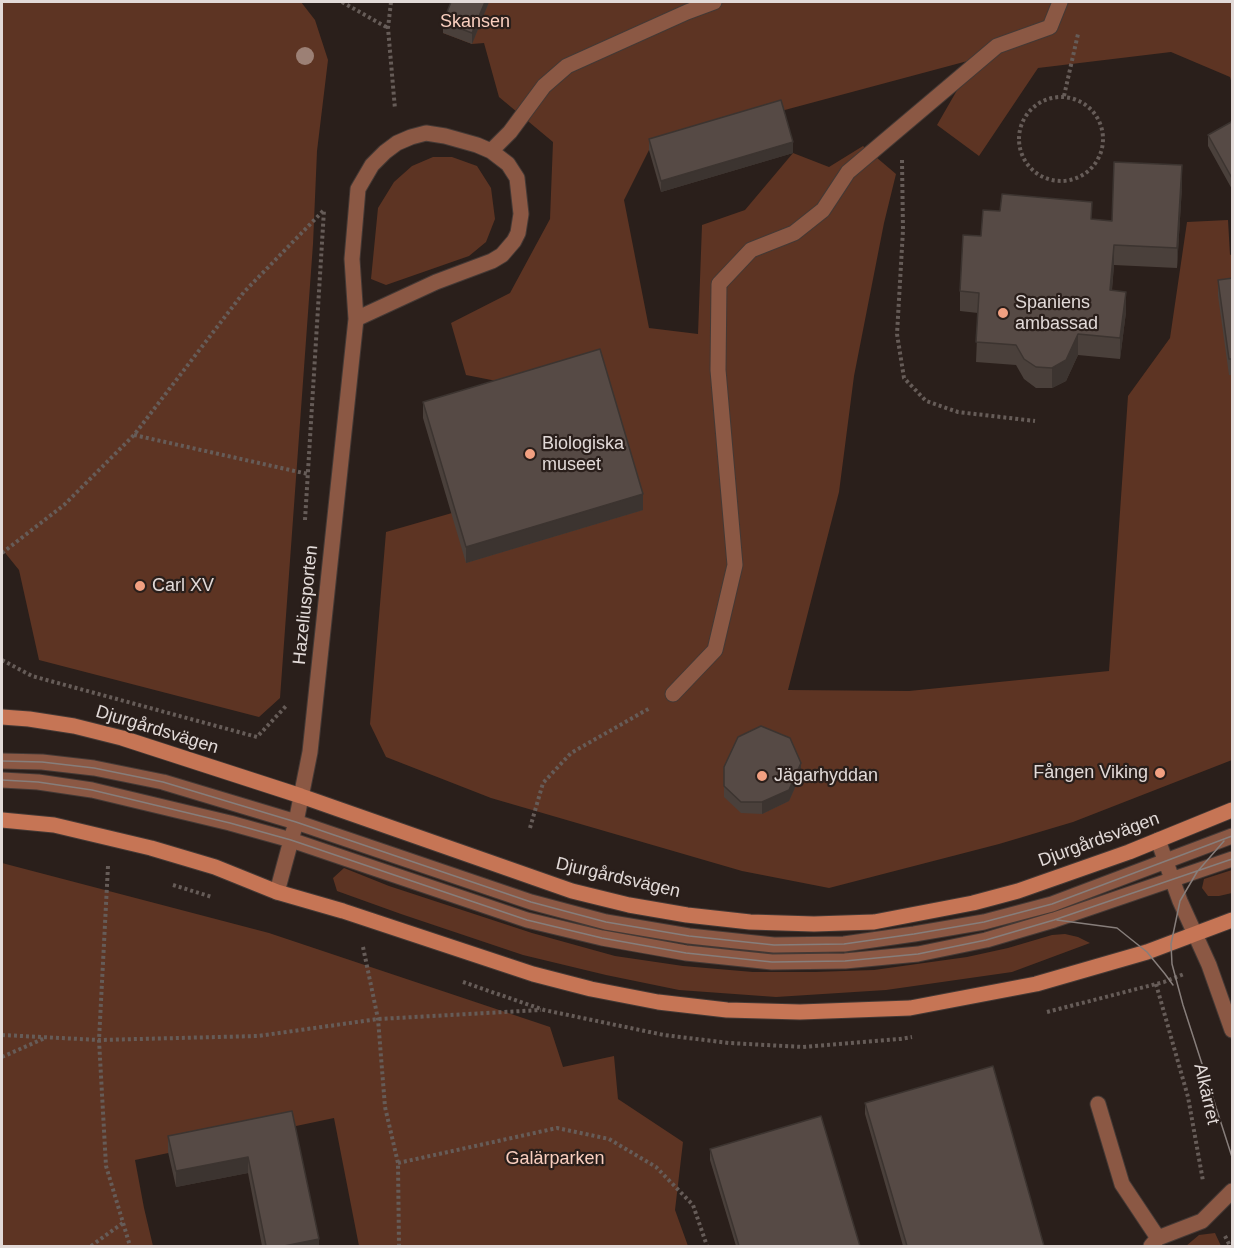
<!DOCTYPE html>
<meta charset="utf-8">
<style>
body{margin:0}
#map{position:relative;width:1234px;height:1248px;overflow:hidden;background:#2a1f1b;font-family:Helvetica,sans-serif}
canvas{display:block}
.frame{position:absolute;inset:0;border:3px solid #e2dad8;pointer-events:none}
</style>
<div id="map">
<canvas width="1234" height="1248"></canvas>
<div class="frame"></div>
</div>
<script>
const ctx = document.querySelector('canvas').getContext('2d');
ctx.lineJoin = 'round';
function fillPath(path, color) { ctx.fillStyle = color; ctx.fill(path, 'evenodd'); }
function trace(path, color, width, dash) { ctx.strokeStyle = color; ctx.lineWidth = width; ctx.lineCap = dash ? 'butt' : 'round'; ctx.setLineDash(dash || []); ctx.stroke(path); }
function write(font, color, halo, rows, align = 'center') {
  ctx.font = font + ' Helvetica,sans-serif'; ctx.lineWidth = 4.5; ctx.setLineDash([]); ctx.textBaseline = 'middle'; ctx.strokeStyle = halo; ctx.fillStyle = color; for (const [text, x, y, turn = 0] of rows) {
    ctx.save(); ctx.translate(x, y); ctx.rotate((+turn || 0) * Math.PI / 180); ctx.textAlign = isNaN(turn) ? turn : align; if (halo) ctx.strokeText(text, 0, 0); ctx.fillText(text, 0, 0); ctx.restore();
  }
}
const green = new Path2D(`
 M2,2H301L315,20L328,60L317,151L313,244L280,698L259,717L39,660L19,570L2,549Z
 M456,2H1232V84L1230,77L1171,52L1038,68L979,156L937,125L975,59L781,111L649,150L624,200L649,328L698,334L702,225L745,210L793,153L829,167L863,146L896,174L884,223L854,376L839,492L788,690L909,691L1109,671L1128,396L1170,338L1187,222L1228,220L1230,255L1232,254V760L1073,822L999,844L829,888L742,871L491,798L386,757L370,724L386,532L452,513L527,387L466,375L451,323L510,293L550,219L553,142L499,97L484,43L472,44L443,33Z
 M433,157H452L477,166L491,188L495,219L486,242L469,256L386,285L371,279L378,208L394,182L412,166Z
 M2,863L269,933L550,1027L563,1067L614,1056L618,1099L683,1142L675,1210L688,1246H359L334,1118L135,1160L144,1208L153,1246H2Z
 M344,868L389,886L532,933L615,956L683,966L753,972H815L874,970L967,957L1008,948L1052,935L1065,934L1078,937L1090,943L1012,972L886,990L776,997L679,990L606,975L523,955L401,914L337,891L333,878Z
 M1232,870V893L1219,896H1208L1202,888L1204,879Z
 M1215,1233L1221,1246H1186L1199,1235Z`);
const path = new Path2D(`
 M342,2L388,28
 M391,2L388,28L395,109
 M1064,96L1078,34
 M1019 139a42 42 0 1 1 84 0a42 42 0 1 1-84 0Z
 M902,160L903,230L897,334L904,378L926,401L958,412L1035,421
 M134,435L308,474
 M305,520L324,210
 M2,553L64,505L134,435L244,292L324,210
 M2,660L32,676L257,737L287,705
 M530,828L543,783L571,753L650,708
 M108,866L99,1040L106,1166L130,1246
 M173,885L212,897
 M363,947L378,1019L385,1107L398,1163L399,1246
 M463,982L544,1010L664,1035L729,1043L803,1047L900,1039L912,1037
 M1156,984L1188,1097L1203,1181
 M1047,1012L1164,982L1184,974
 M2,1035L99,1040L258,1036L378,1019L541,1010
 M2,1057L45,1038
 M398,1163L557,1128L609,1139L656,1167L693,1205L707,1246
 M1225,1236L1230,1246
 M91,1246L123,1223`);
const lane = new Path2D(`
 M673,694L715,650L735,565L718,370L719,284L751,250L794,233L823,210L848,172L997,46L1050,27L1060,2
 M1098,1104L1122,1184L1158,1238
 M1151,1246L1158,1238L1202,1221L1232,1191`);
const street = new Path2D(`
 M491,151L510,132L544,86L567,66L687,12L714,2
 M2,761L42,762L94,768L163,782L296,822L531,902L606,922L689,936L774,945L844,944L914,934L984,922L1052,904L1232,836
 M2,780L38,782L92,790L230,823L291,840L527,920L602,938L686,953L772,962L845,961L918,954L986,940L1054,920L1232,859
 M1158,840L1180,901L1209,965L1232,1030
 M277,892L296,822L310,752L356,319L352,259L358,189L372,165L385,152L397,143L411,137L426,133L445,136L477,145L491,151L508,164L517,178L521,214L518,233L514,241L502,255L492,261L436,282L356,319`);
const secondary = new Path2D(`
 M2,717L29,719L74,726L122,738L301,796L572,891L629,905L687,915L750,922L814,924L874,922L973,903L1018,891L1129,852L1232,810
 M2,820L54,825L151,848L215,867L277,892L343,911L533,974L591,989L658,1002L727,1010L800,1012L910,1008L1036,984L1147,952L1232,920`);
const tram = new Path2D(`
 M2,761L42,762L94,768L163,782L296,822L531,902L606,922L689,936L774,945L844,944L914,934L984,922L1052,904L1232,836
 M2,780L38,782L92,790L230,823L291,840L527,920L602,938L686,953L772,962L845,961L918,954L986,940L1054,920L1232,859
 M1224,841L1197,872L1180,901L1171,944L1172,964L1183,1005L1232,1157
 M1057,920L1117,928L1147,952L1165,974L1173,985`);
const trees = [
 [305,56]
];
const wall = new Path2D(`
 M489,2L472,44L443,33V22Z
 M1233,121V191L1208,146V135Z
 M649,139L793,153L661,192L649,150Z
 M1182,186L1177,268L1114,265L1112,290L1126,312L1120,359L1078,355L1066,381L1052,388H1036L1024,379L1016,365L976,362L978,313L960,311V291L981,236L1092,219L1112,221Z
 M1233,278V375H1229L1218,296V280Z
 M423,402L643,510L466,563L423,418Z
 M724,767L801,774L789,801L762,814L741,813L724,797Z
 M865,1103L1044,1246H903L865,1114Z
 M292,1111L319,1246H262L248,1173L176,1187L168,1152V1136Z
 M710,1149L860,1246H736L710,1160Z`);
const shadedWall = new Path2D(`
 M485,2H489L472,44V33Z
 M793,142V153L661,192V181Z
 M1182,165V186L1177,268V248Z
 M1114,245V265L1110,310V290Z
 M1126,292V312L1120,359V338Z
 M1078,334V355L1066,381L1052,388V368Z
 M643,494V510L466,563V547Z
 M801,763V774L789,801L762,814V802Z
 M248,1157V1173L176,1187V1171Z
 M319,1239V1246H284Z`);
const building = new Path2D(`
 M451,2H485L472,33L443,22Z
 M781,100L793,142L661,181L649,139Z
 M1233,121V180L1208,135Z
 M1114,162L1182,165L1177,248L1114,245L1110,290L1126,292L1120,338L1078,334L1066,360L1052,368L1036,367L1024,359L1016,345L976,342L979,293L960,291L963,235L981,236L983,210L1000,211L1002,194L1092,202L1091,219L1112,221Z
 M1233,278V359H1229L1218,280Z
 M600,349L643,494L466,547L423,402Z
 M761,726L790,738L801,763L789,790L762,802H741L724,786V767L738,737Z
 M993,1066L1044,1246H907L865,1103Z
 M292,1111L319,1239L284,1246H266L248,1157L176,1171L168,1136Z
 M821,1116L860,1246H739L710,1149Z`);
const markers = [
 [1003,313,6,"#f2a081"],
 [530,454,6,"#f2a081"],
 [140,586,6,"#f2a081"],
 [1160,773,6,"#f2a081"],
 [762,776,6,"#f2a081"]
];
const parkNames = [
 ["Skansen",475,22],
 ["Galärparken",555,1159]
];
const poiNames = [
 ["Spaniens",1015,303],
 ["ambassad",1015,324],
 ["Biologiska",542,444],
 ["museet",542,465],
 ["Carl XV",152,586],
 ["Fången Viking",1148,773,"right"],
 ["Jägarhyddan",774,776]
];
const streetNames = [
 ["Hazeliusporten",306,605,-84],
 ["Djurgårdsvägen",157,730,17],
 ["Djurgårdsvägen",1099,840,-20],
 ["Djurgårdsvägen",618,878,13],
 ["Alkärret",1206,1094,77]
];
fillPath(green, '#5d3423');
trace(lane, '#443935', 17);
trace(street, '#443935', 17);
trace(secondary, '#443935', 17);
trace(path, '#665c58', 4, [3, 3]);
trace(lane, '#8b5844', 15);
trace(street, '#8b5844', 15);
trace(secondary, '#c67555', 15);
trace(tram, '#877e7b', 1.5);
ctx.fillStyle = '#9c8075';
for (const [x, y] of trees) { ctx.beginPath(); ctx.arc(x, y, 9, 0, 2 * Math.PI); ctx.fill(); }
fillPath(wall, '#4a403b');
fillPath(shadedWall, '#3c3430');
fillPath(building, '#564a45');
trace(building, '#3c3430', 1.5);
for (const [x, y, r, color] of markers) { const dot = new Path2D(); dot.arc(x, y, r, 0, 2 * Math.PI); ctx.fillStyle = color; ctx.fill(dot); trace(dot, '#2a1f1b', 2); }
write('18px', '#facfbf', '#2a1f1b', parkNames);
write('18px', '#e2dad8', '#2a1f1b', poiNames, 'left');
write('18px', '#e2dad8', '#2a1f1b', streetNames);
</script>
